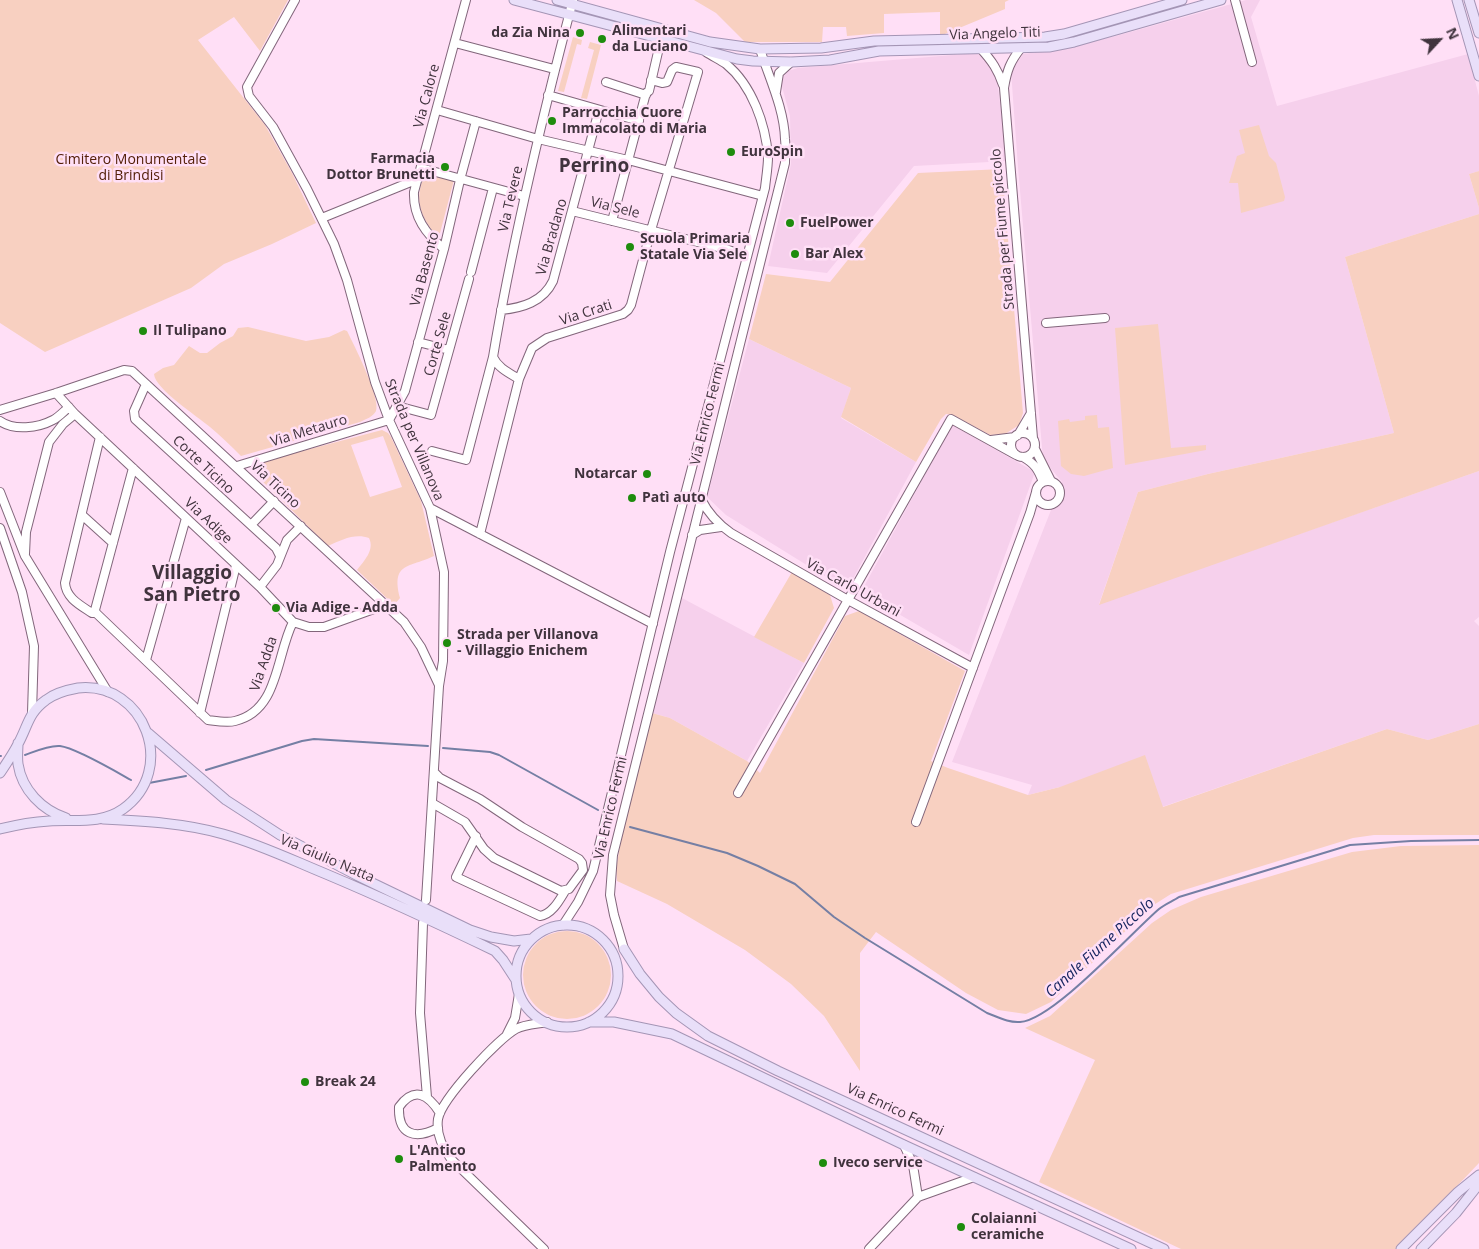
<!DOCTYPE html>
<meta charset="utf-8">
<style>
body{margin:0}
#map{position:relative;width:1479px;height:1249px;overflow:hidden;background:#ffdff6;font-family:"Open Sans",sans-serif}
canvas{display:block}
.north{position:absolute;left:1414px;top:15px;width:50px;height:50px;-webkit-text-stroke:4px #ffdff6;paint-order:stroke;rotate:65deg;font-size:14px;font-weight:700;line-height:20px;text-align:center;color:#40333d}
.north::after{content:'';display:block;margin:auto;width:18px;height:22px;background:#40333d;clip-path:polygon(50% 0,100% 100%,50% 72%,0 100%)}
</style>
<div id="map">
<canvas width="1479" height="1249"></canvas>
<div class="north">N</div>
</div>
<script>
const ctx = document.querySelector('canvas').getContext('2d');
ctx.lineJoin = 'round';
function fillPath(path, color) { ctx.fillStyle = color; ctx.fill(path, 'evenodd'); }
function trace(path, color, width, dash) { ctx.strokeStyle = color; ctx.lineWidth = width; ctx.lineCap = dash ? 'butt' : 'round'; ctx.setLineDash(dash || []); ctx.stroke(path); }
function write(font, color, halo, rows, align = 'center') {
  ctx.font = font + ' "Open Sans",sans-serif'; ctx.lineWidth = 5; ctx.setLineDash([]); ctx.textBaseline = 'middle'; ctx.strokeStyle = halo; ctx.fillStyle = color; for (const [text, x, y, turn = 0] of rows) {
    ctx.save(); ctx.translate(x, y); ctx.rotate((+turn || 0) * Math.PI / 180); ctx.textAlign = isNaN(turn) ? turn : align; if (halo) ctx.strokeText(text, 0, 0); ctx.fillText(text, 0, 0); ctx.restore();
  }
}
const built = new Path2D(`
 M1246,0H1260L1251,17L1277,106L1468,54L1479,96V171L1469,174L1479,208V214L1345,257L1394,433L1208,474L1138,492L1099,604L1479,471V617L1474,621L1479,626V724L1428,740L1387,729L1162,807L1060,787L1028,795L1032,785L952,762L1062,482L1043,459L1018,167L1011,71L1023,54L1061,49L1116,36Z
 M976,53L989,62L996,73L1008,161L914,166L827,273L768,266L791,164L790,116L781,83L783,77L788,71L798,68Z
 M749,339L851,388L841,418L916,462L847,590L726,515L707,497Z
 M952,425L1035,472L969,655L861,592Z
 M682,598L804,663L747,761L670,718L652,713Z`);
const green = new Path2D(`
 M0,0H288L260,51L234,17L198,40L265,125L292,173L316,223L272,244L224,264L191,288L45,352L0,323Z
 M694,0H1009L1005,2V9L940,36V12L884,14V33L847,36L846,27H823L822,42H745L716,13Z
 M573,37L582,40L581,45L577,44L564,92L558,91Z
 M590,42L601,45L587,99L581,98L594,50L588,48Z
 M1259,125L1269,156L1276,163L1285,197L1284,201L1241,213L1238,183H1229L1237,156L1245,153L1239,130Z
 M1002,169L1023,413L1019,425L1005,434L990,435L953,415L946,414L941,419L916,462L841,417L851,388L749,339L766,274L830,282L918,173Z
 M1479,171V208L1469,174Z
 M425,172L454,180L440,233L438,235C433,232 430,228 427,223C416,203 418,193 425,172Z
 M1479,214V471L1099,605L1138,492L1208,474L1394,433L1345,257Z
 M1158,324L1171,448L1206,445V450L1125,465L1115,328Z
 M248,327L306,341L329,337L344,330L347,331C354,345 381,398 376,411C373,417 366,419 360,422L241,456C231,446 221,436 210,427C197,416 155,389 154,374L163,368L174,365L189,346L200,353H207L220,343L233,336L238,328Z
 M1097,415L1098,428L1109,427L1113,468L1084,476L1071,474L1061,466L1058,421L1069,419L1070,422L1085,420V416Z
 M382,430L388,433L391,437L421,501L434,556C409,568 391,562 400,598L394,605L357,570C364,561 375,550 369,538C355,533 341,540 328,546L256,475L253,470L257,463ZM383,436L402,487L370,497L351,445Z
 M792,572L830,595L834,608L804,663L754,637Z
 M859,611L965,671L931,761L948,768L1028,795L1060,787L1145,755L1163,807L1387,729L1428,740L1479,724V835H1374L1353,838L1171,894L1152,906L1051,1002L1026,1014L998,1010L966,993L876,932L860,953V1071L824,1016L791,984L745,950L667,904L617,881L616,869L621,840L652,713L670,718L747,761L760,773L845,616Z
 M1479,845V1163L1397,1249H1181L1039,1182L1095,1060L1025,1028L1050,1016L1152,923L1171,910L1201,897L1352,852L1401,846Z
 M523 975a44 44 0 1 1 88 0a44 44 0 1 1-88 0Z`);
const stream = new Path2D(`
 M443,748L490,752L499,755L598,810
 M25,755C36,751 49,745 60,746C76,748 115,771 131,780
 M0,756H1
 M206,770L302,741L314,739L428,746
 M149,783L186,776
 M630,827L727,853L758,866L795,884L834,917L865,938L987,1013C998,1017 1008,1023 1020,1022C1053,1020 1131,933 1159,909C1165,904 1173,901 1179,897L1350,845L1411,841L1479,840`);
const minor = new Path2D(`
 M295,0L247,87L249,96L273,127L307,189L334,244L347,280L375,382L389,420L430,508L444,572L443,661L439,686L426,900
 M1235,0L1252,62
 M455,43L554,69
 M1021,48C1010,62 1007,70 1004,88L1033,438
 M981,49C992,61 998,70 1003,85
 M606,82L646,95
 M776,92L779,73L791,62
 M548,95L639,121
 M437,110L538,139L628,160L763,196
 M421,168L524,196
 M572,211L726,249L747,257
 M322,218L418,179
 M612,221L646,93L649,91L661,39
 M444,249C426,234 413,217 414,192L466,0
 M471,272L493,188
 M501,310C522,308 543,302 553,281L599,110
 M1046,323L1105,318
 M418,342L449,350
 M519,379C509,373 498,368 493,357C513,237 542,118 573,0
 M146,384L134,411L135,419L276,548L280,556
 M56,393L75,414L260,587L293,622L309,627H324L385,605
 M397,406L431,415L469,279
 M0,410L56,393L124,370L132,371L404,622L421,647L439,685
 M389,420L405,391L444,249L460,180L476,121
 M0,421C14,431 38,428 53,420C59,417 64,411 69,407
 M1011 445a12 12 0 1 1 24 0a12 12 0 1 1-24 0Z
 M1018,435L1031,413
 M100,437L65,583C66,598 80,605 92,613H96L208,720C216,721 227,723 235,721C279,711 276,655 293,622
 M991,440L1015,437
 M1035,449L1051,481
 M432,451L466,460L493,357
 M1023,457C1035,464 1038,469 1043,482
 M237,466L389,420
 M1036 493a12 12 0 1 1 24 0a12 12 0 1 1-24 0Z
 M0,492L25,556L108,692
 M701,499C708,513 718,524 731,533L848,600L973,668
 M430,508L653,624
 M82,515L113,543
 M251,525L274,501
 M0,528L22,592L34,646L32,713
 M480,534L519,379L532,348L547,338L623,314L628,310L631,305L651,230L698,72L676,67L672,70L667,82L662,83L651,80
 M692,535L700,530L721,527
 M25,554L26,532L49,442L63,424L75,414
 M260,587L277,565L287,540L301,526
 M96,613L95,610L133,468
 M146,660L186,518
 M200,713L236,565
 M738,793L951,419L1016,455
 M432,803L465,822L484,849L494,858L561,891L569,889L583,870L582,863L579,859L522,827L480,799L440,778L434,772
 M916,822L1030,513L1036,492
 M476,836L456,877L540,916C552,914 559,901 565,891
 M423,923L420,1013L427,1097
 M563,925L578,902L593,871L670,552L765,188C766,178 768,167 768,157C766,125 752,85 726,64C720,60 712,56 706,52
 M624,949L614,915L610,895L613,855L785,163C785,155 786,147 785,139C784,108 769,78 760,49
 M507,1034L515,1018L519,994
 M438,1128C415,1140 398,1135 399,1107C414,1086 428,1094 440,1113
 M904,1145L913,1165L918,1197
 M544,1249L451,1159C442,1147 436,1134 438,1119C442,1098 498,1039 516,1029C525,1024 537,1024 547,1022
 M869,1249L918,1197L974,1177`);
const major = new Path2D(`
 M514,0L737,59L753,61L791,62L830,60L879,51L1049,47L1074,42L1221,0
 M557,0L710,42L760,49L821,48L874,41L1045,37L1064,34L1182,0
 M1457,0L1479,76
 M1469,0L1479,33
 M148,733L226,800L280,835L358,876L470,930L491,937L514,941L531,939
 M18,743C18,750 17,757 18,764C22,790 42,810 66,818
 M0,773C6,764 13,754 18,744C28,726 28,713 46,700C55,693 67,690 78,688C145,681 178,770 123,809C100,825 74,819 49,821C32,822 16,825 0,829
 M103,819C144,821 184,823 223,834C259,844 292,860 326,874C383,898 439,924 495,951L503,960L516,980
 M516 976a51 51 0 1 1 102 0a51 51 0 1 1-102 0Z
 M624,949L640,974L659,997L676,1013L708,1036L778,1071L1164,1249
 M589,1022H614L672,1034L904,1145L1131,1249
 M1401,1249L1458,1192L1479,1175
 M1421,1249L1456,1213L1479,1184`);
const markers = [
 [580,33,5,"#1e8c0d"],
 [602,39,5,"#1e8c0d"],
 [552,121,5,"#1e8c0d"],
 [731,152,5,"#1e8c0d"],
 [445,167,5,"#1e8c0d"],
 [790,223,5,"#1e8c0d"],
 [630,247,5,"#1e8c0d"],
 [795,254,5,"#1e8c0d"],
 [143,331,5,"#1e8c0d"],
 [647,474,5,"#1e8c0d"],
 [632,498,5,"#1e8c0d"],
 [276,608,5,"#1e8c0d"],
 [447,643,5,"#1e8c0d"],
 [305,1082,5,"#1e8c0d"],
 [399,1159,5,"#1e8c0d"],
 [823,1163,5,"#1e8c0d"],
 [961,1227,5,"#1e8c0d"]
];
const poiNames = [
 ["Alimentari",612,31],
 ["da Luciano",612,47],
 ["da Zia Nina",570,33,"right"],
 ["Parrocchia Cuore",562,113],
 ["Immacolato di Maria",562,129],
 ["EuroSpin",741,152],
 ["Farmacia",435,159,"right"],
 ["Dottor Brunetti",435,175,"right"],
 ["FuelPower",800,223],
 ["Scuola Primaria",640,239],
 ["Statale Via Sele",640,255],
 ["Bar Alex",805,254],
 ["Il Tulipano",153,331],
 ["Notarcar",637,474,"right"],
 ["Patì auto",642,498],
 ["Via Adige - Adda",286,608],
 ["Strada per Villanova",457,635],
 ["- Villaggio Enichem",457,651],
 ["Break 24",315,1082],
 ["L'Antico",409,1151],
 ["Palmento",409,1167],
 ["Iveco service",833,1163],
 ["Colaianni",971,1219],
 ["ceramiche",971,1235]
];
const streetNames = [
 ["Via Angelo Titi",995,34,-2],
 ["Via Calore",427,96,-75],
 ["Via Tevere",511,199,-77],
 ["Via Sele",615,208,14],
 ["Strada per Fiume piccolo",1003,229,-95],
 ["Via Bradano",552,237,-74],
 ["Via Basento",425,269,-75],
 ["Via Crati",586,313,-18],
 ["Corte Sele",438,344,-74],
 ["Via Enrico Fermi",708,414,-76],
 ["Via Metauro",309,431,-17],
 ["Strada per Villanova",414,440,67],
 ["Corte Ticino",203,465,43],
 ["Via Ticino",275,485,43],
 ["Via Adige",208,521,43],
 ["Via Carlo Urbani",853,588,29],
 ["Via Adda",264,664,-71],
 ["Via Enrico Fermi",611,808,-77],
 ["Via Giulio Natta",327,859,23],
 ["Via Enrico Fermi",895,1110,25]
];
const parkNames = [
 ["Cimitero Monumentale",131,160],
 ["di Brindisi",131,176]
];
const waterNames = [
 ["Canale Fiume Piccolo",1100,948,-42]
];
const districtNames = [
 ["Perrino",594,167],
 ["Villaggio",192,574],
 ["San Pietro",192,596]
];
fillPath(built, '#f6d0ec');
fillPath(green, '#f8d0c1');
trace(stream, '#757fa4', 2);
trace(minor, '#82667b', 10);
trace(major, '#a495b5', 11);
trace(minor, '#fff', 8);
trace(major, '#e9dff9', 9);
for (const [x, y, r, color] of markers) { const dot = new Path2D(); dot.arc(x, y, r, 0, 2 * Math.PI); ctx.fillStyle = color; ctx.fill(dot); trace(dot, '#ffdff6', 2); }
write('bold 14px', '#40333d', '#ffdff6', poiNames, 'left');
write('14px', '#40333d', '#ffdff6', streetNames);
write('14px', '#542009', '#ffdff6', parkNames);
write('italic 15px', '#182761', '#ffdff6', waterNames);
write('bold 19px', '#40333d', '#ffdff6', districtNames);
</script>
